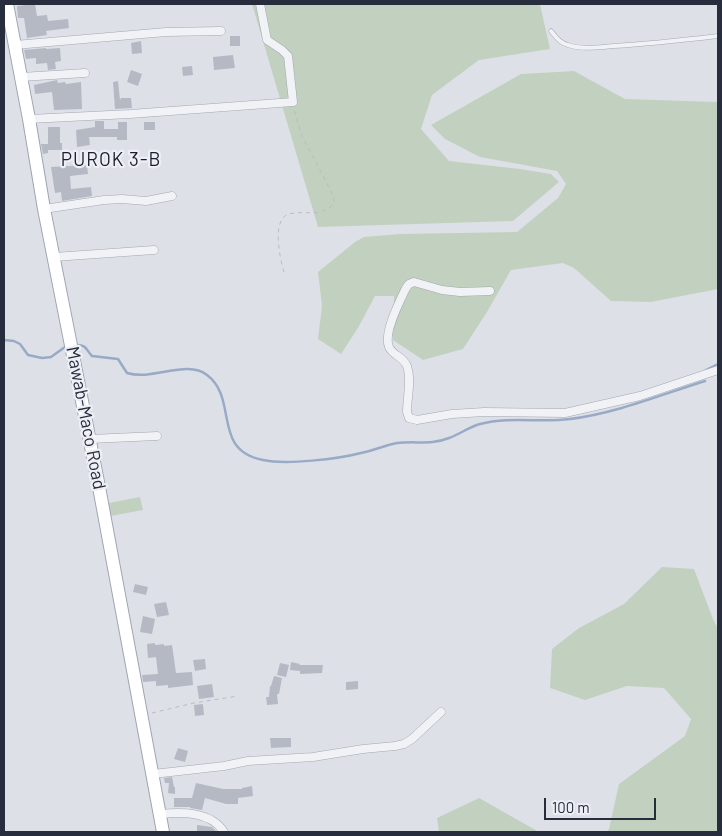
<!DOCTYPE html>
<style>
body{margin:0}
#map{position:relative;width:722px;height:836px;overflow:hidden;background:#dee0e7;font-family:Barlow,sans-serif}
canvas{display:block}
.frame{position:absolute;inset:0;border:5px solid #272d3d;pointer-events:none}
.scale{position:absolute;left:544px;top:798px;width:112px;height:22px;box-sizing:border-box;border:2px solid #272d3d;border-top:0;padding-left:6px;font-size:15px;line-height:18px;white-space:nowrap;color:#272d3d;-webkit-text-stroke:4px #edeff5;paint-order:stroke}
</style>
<div id="map">
<canvas width="722" height="836"></canvas>
<div class="frame"></div>
<div class="scale">100 m</div>
</div>
<script>
const ctx = document.querySelector('canvas').getContext('2d');
ctx.lineJoin = 'round';
function fillPath(path, color) { ctx.fillStyle = color; ctx.fill(path, 'evenodd'); }
function trace(path, color, width, dash) { ctx.strokeStyle = color; ctx.lineWidth = width; ctx.lineCap = dash ? 'butt' : 'round'; ctx.setLineDash(dash || []); ctx.stroke(path); }
function write(font, color, halo, rows, align = 'center') {
  ctx.font = font + ' Barlow,sans-serif'; ctx.lineWidth = 4.5; ctx.setLineDash([]); ctx.textBaseline = 'middle'; ctx.strokeStyle = halo; ctx.fillStyle = color; for (const [text, x, y, turn = 0] of rows) {
    ctx.save(); ctx.translate(x, y); ctx.rotate((+turn || 0) * Math.PI / 180); ctx.textAlign = isNaN(turn) ? turn : align; if (halo) ctx.strokeText(text, 0, 0); ctx.fillText(text, 0, 0); ctx.restore();
  }
}
const green = new Path2D(`
 M252,4H540L550,49L479,60L432,95L421,129L449,161L520,169L551,174L559,182L513,221L318,227Z
 M574,71L625,99L718,102V289L651,302L611,301L574,268L563,263L511,270L487,312L463,349L423,360L393,340L394,296H375L358,328L341,354L318,339L322,306L318,272L355,242L364,237L400,234L517,232L558,198L566,184L557,171L480,157L445,139L431,125L521,74Z
 M140,497L143,510L111,516L109,503Z
 M662,567L694,569L713,619L718,629V832H607L609,829L619,784L685,736L691,719L664,688L627,686L585,700L550,688L552,649L579,628L624,604Z
 M479,798L539,832H439L437,818Z`);
const stream = new Path2D(`
 M4,340L14,341L20,344L28,355L42,358L51,357L65,347
 M77,345C87,345 86,350 92,356L118,359L127,373C153,381 187,359 207,375C239,399 211,450 263,460C286,465 338,459 361,453C373,451 385,445 397,443C415,441 432,445 449,438C460,434 469,427 480,424C510,416 541,423 570,419C617,413 660,395 705,381
 M706,370L718,364`);
const building = new Path2D(`
 M35,4L37,16L47,15L48,21L68,19L69,28L46,31L47,35L27,38L24,18H18L17,6Z
 M230,36H240V46H230Z
 M141,41L142,53L132,54L131,43Z
 M46,48V49L60,48L61,61L55,62L56,69L48,70L47,63L36,64V58L26,59L24,50Z
 M233,55L235,68L214,70L213,57Z
 M192,66L193,75L183,76L182,67Z
 M131,70L142,74L138,86L127,82Z
 M57,80L58,83L65,82L66,84L81,82L82,109L54,110L52,92L35,94L34,85Z
 M118,81L120,100L121,98H131L132,108L115,109L113,82Z
 M95,121H104V129H118V122H127V140H117V137H89L90,145L77,147L76,130L95,127Z
 M144,122H155V130H144Z
 M48,127H60V143H62V150H48V153L43,154L41,144H48Z
 M87,165L88,174L70,176L71,189L91,187L92,196L62,201L61,192L55,193L51,167Z
 M135,584L148,587L146,595L133,592Z
 M166,602L169,615L157,617L154,604Z
 M143,616L155,619L152,634L140,632Z
 M155,643V645L164,644V646L172,645L176,673L192,672L193,685L168,688V685L156,686V681L143,682L142,675L158,674L156,657L148,658L147,644Z
 M205,659L206,669L195,671L193,660Z
 M291,662L300,664L299,665H323L322,673L300,674V671L290,670Z
 M280,663L289,665L286,677L277,675Z
 M274,676L282,678L279,694H277L278,704L267,705L266,697H269L270,686H271Z
 M358,681V689L346,690V682Z
 M212,684L214,697L199,699L197,686Z
 M203,704L204,715L195,716L194,705Z
 M270,738H291V747L271,748Z
 M178,748L188,751L185,762L174,759Z
 M172,777L174,787H175V794L168,793L169,783H165L164,778Z
 M196,783L223,789H242V788L252,786L253,796L238,798V804H226L205,798L202,810L190,808V807H174V798H192Z
 M197,825L212,827L217,832H197Z`);
const path = new Path2D(`
 M284,272C280,259 271,219 289,214C306,210 318,218 334,204V200L331,191L301,134L294,109
 M152,713L194,703L238,696`);
const lane = new Path2D(`
 M551,31C556,37 560,43 568,45C583,50 600,47 614,46C649,44 684,40 718,36`);
const street = new Path2D(`
 M15,45L166,32L221,31
 M21,77L85,73
 M29,119L130,114L293,102L288,56L282,50L267,40L260,4
 M44,209L104,200L122,199L146,201L172,196
 M54,257L154,250
 M490,291L460,292L442,290L414,282L409,284L406,288C400,301 383,333 389,347C393,356 403,356 407,366C412,380 407,397 407,412L409,418L417,420L452,414L484,412L565,413L640,396L718,370
 M90,439L157,436
 M153,774L224,766L248,761L313,757L363,749L395,746L404,744L412,739L441,712
 M160,814C181,812 211,811 224,832`);
const primary = new Path2D(`
 M7,4L29,119L44,209L99,487L163,832`);
const streetNames = [
 ["Mawab-Maco Road",86,418,79]
];
const neighbourhoodNames = [
 ["PUROK 3-B",111,160]
];
fillPath(green, '#c2d1bf');
trace(stream, '#99aac7', 2.5);
fillPath(building, '#b5b9c4');
trace(lane, '#a3a7b1', 5);
trace(street, '#a3a7b1', 9);
trace(primary, '#9da4b2', 14);
trace(path, '#b8bbc2', 1, [4, 4]);
trace(lane, '#f0f2f6', 4);
trace(street, '#f0f2f6', 8);
trace(primary, '#fff', 12);
write('18px', '#272d3d', '#edeff5', streetNames);
ctx.letterSpacing = '1px';
write('19px', '#1a1e2e', '#edeff5', neighbourhoodNames);
ctx.letterSpacing = '0px';
</script>
